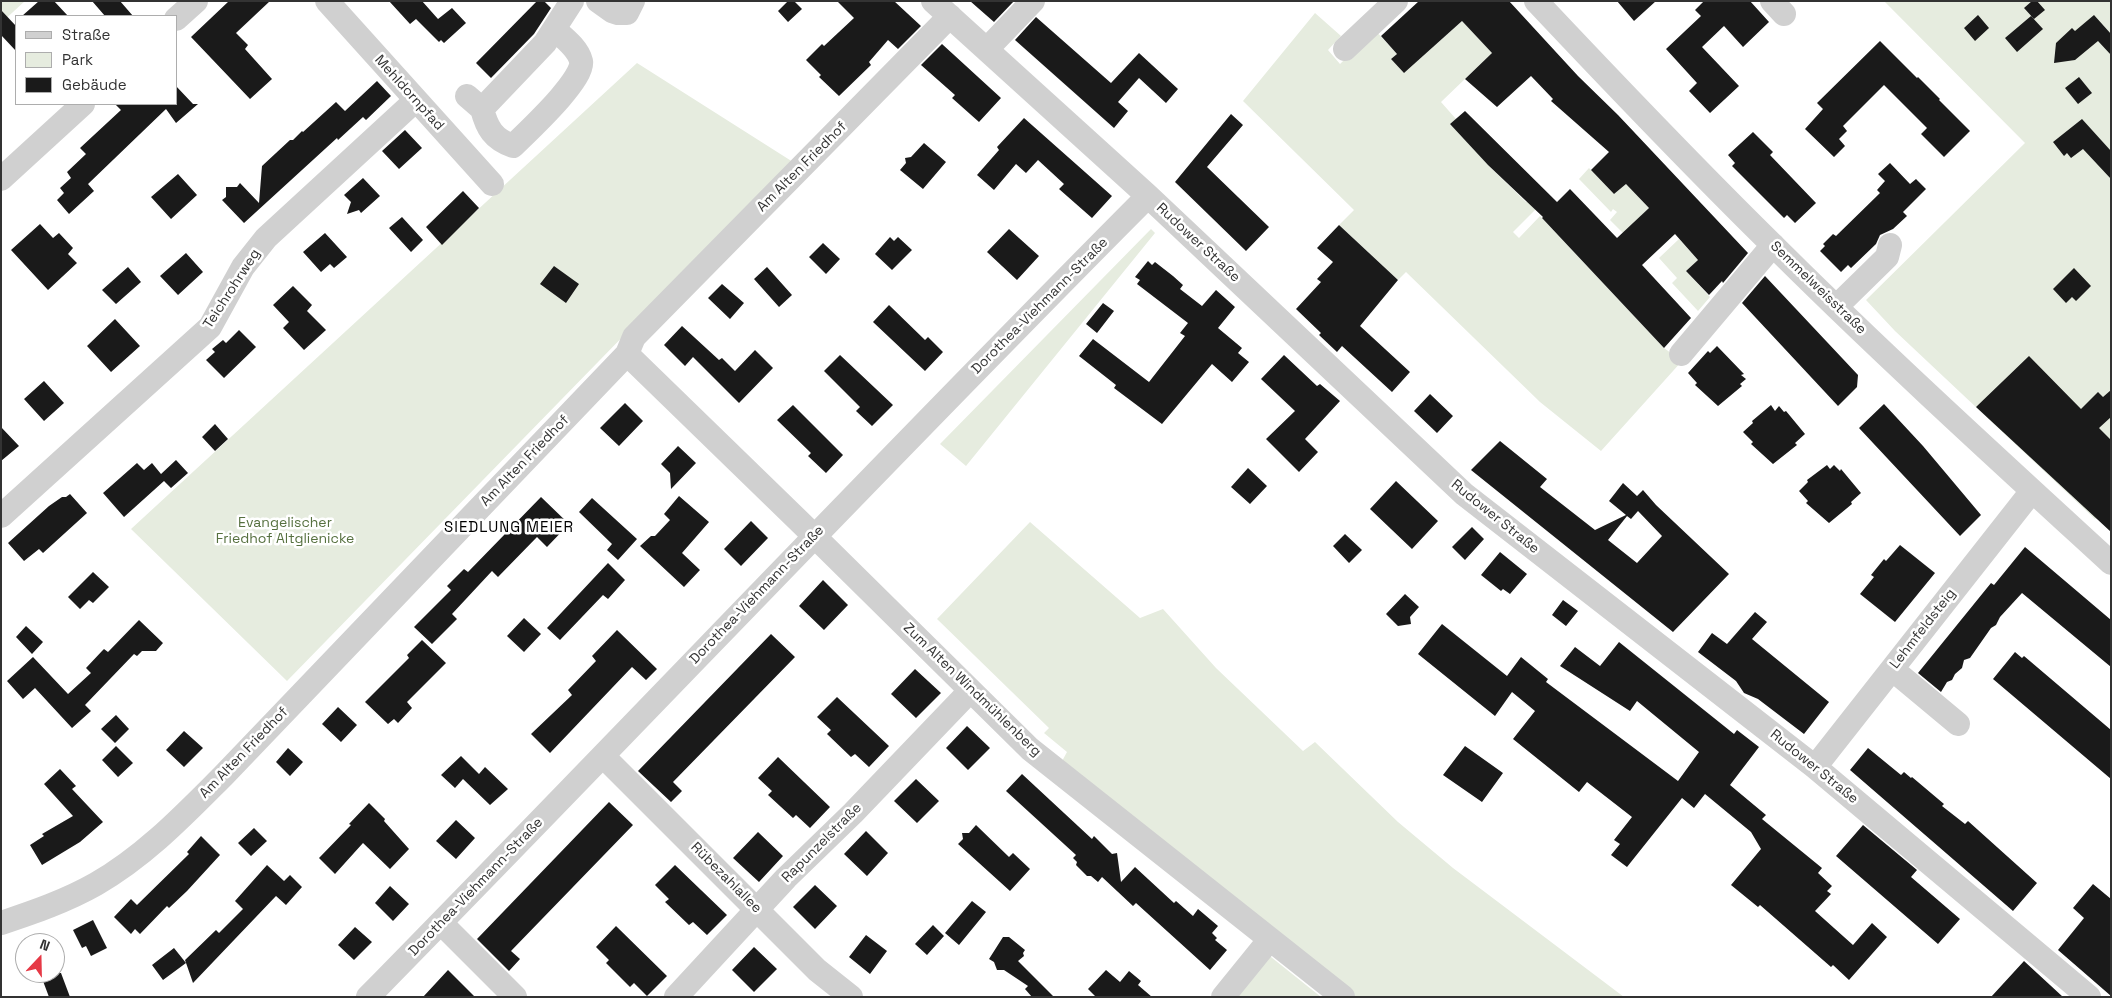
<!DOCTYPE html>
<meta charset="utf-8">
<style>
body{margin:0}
#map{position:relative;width:2112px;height:998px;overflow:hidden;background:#fff;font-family:"Space Grotesk",sans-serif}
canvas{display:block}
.frame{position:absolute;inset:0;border:2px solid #333;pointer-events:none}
.legend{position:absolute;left:15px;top:15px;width:162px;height:90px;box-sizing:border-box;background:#fff;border:1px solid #adadad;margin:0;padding:6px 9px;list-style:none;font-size:15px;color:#333}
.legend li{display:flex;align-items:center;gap:10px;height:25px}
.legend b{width:25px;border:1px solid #adadad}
.north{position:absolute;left:15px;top:933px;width:50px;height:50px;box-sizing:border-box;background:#fff;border:1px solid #adadad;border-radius:50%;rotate:21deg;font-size:14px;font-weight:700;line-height:20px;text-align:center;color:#333}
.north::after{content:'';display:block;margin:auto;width:18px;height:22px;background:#e63946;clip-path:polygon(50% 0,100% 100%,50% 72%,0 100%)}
</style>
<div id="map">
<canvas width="2112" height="998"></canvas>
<div class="frame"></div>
<ul class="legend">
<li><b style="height:6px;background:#d0d0d0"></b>Straße</li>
<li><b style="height:14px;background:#e6ecdf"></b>Park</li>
<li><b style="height:14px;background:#1a1a1a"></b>Gebäude</li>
</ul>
<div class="north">N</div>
</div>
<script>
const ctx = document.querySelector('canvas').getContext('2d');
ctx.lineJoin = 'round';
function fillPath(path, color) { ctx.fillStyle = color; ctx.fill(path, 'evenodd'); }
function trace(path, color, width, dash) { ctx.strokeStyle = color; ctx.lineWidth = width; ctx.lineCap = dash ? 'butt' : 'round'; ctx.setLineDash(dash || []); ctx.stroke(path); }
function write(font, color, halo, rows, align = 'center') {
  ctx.font = font + ' "Space Grotesk",sans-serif'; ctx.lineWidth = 5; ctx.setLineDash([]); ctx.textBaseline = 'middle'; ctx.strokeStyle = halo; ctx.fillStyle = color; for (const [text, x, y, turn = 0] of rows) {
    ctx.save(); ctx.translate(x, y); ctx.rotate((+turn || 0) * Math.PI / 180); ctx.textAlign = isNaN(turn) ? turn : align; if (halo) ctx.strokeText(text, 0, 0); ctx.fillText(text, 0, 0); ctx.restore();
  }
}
const green = new Path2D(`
 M1,1H25L1,23Z
 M1884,1H2111V527L2099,515L2095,519L1895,331L1866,300L2025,143Z
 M1315,13L1341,36L1328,50L1340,64L1375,30L1397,54L1391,59L1404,73L1462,21L1492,53L1441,102L1456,119L1450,124L1492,169L1526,202L1550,195L1513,232L1519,238L1540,216L1664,348L1682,361L1601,451L1540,402L1406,272L1398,280L1339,225L1354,210L1243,101Z
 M637,63L793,162L287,681L131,529Z
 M1589,168L1614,194L1626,184L1649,208L1623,233L1610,220L1617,212L1613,209L1611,212L1579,179Z
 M1151,229L1155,233L966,466L940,444Z
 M1679,239L1698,260L1686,271L1710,297L1698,311L1672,283L1677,278L1659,258Z
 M1030,522L1140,618L1163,609L1216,668L1303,751L1315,742L1398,822L1453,868L1624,997H1349L1061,763L1067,752L1044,733L1049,728L937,619Z
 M1266,953L1321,997H1230Z`);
const building = new Path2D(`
 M39,1H54L68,16H22Z
 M92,1H120L133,16H105Z
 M229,1H270L236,33L248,45L245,49L272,79L250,99L191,37Z
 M389,1H422L438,19L452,8L466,23L444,43L441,40L439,42L416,19L410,24Z
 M537,1H544L551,8L534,34L491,78L476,63Z
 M788,1H794L802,9L788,22L778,11Z
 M837,1H894L921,26L898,49L888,40L869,62L871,65L839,96L819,77L821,75L806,60L822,44L824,46L854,18Z
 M970,1H1014L994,22Z
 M1419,1H1509L1578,76L1618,115L1748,253L1723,283L1722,281L1709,295L1686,271L1698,260L1675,234L1642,265L1691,318L1664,348L1542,218L1543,217L1488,165L1450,124L1465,111L1557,202L1570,189L1617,238L1649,208L1626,184L1614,194L1591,170L1609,152L1551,101L1553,99L1531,76L1497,107L1465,79L1492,53L1462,21L1404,73L1391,59L1397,54L1381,36Z
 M1617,1H1656L1634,21Z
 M1704,1H1750L1769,22L1743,47L1724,26L1702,47L1739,86L1710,113L1689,91L1697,83L1666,49L1701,16L1695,10Z
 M2032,1H2037L2045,10L2034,19L2024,8Z
 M1,10L16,26V51L1,35Z
 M1978,15L1989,28L1975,41L1964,28Z
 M2094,15L2111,34V55L2098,41L2075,60L2054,63L2056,43L2072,28L2075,31Z
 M2031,16L2043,29L2017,52L2005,38Z
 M1036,17L1111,83L1139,53L1178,89L1166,103L1139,78L1118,102L1128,111L1114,128L1015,40Z
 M1880,41L1917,78L1918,77L1940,99L1939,100L1970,131L1944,157L1921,134L1927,128L1884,85L1843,126L1847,131L1839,139L1845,146L1834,157L1805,129L1823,109L1817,103Z
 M942,44L1001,98L979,122L952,98L955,95L921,65Z
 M2079,77L2092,93L2078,104L2065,88Z
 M377,81L391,96L366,120L363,117L338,140L337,138L244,223L222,200L226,197V187H237L240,183L259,203L262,166L290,140H293L302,131L303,132L336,102L345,111Z
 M176,86L193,104H198L176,123L166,109L88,184L94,191L69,214L57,200L64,193L60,188L71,178L67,172L86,154L80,148L121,110L115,104H176Z
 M1231,114L1243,125L1207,167L1269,227L1246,251L1175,182Z
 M1024,118L1112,196L1092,218L1059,189L1064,184L1038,160L1026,173L1016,164L994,190L977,175L999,150L997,147Z
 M2082,119L2111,151V179L2083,149L2071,158L2067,153L2064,156L2053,142Z
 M405,130L422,148L399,169L382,151Z
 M1753,132L1773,152L1770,155L1816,203L1795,223L1787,215L1784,218L1732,166L1735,163L1728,155Z
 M924,143L946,162L923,189L900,170L906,163L905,158L911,157Z
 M1890,163L1910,184L1916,179L1926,189L1903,212L1907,216L1893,229L1880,235L1876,244L1851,268L1848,265L1841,272L1820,251L1825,246L1823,244L1833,234L1836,236L1880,193L1877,190L1885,181L1878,174Z
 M178,174L197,195L171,219L151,197Z
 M363,178L380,196L361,213L359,210L347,214L351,202L344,195Z
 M463,191L479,208L442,245L426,227Z
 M402,217L423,240L411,252L389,228Z
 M40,224L53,238L59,233L73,248L68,254L77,263L48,290L11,250Z
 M1339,225L1398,280L1360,326L1410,372L1392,392L1342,346L1337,352L1319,335L1321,333L1296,309L1321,282L1317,279L1333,262L1317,248Z
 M1009,229L1039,256L1017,280L987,252Z
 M325,233L347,257L334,268L330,264L321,272L303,252Z
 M890,237L894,241L898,237L912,250L892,270L875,254Z
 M823,243L840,259L826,274L809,257Z
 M186,253L203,272L178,295L160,276Z
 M1148,261L1152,265L1155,262L1173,276L1183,285L1180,289L1202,306L1216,290L1235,307L1218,328L1242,348L1238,353L1249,362L1232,382L1212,364L1162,424L1114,388L1116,385L1079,356L1093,339L1149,382L1185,336L1180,333L1188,323L1137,284L1140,280L1135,277Z
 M554,266L579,284L566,303L540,284Z
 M128,267L141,282L116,304L102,290Z
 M767,267L792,295L779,307L754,279Z
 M2074,268L2091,286L2076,301L2072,297L2066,303L2053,289Z
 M1765,276L1858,375L1857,387L1838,406L1742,303Z
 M722,284L744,303L730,319L708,298Z
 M293,286L312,305L307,311L326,330L304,350L283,328L289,322L273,305Z
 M1103,303L1114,311L1097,333L1086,324Z
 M889,305L925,340L928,337L943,352L925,371L873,322Z
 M115,319L140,346L111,372L87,346Z
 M682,326L719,360L722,358L735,371L755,350L773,368L739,403L693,357L685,366L664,345Z
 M239,330L256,347L224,378L206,360L215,352L212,349L223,340L226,343Z
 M1717,346L1744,374L1741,375L1746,379L1740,384L1742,386L1718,406L1695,385L1697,383L1688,373L1708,351L1710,353Z
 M840,355L893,405L872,426L856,411L860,407L824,371Z
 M1284,355L1317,386L1320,384L1340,401L1305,439L1318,452L1299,472L1266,439L1295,411L1261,379Z
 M2029,356L2081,409L2098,392L2103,397L2111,390V417L2099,428L2111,440V532L1976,407Z
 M44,381L64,403L44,421L24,399Z
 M1430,394L1453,416L1437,433L1414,411Z
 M625,403L643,421L619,446L600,428Z
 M1884,404L1923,446L1981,515L1960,536L1859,428Z
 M793,405L843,455L826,473L808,456L811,453L777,420Z
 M1771,405L1775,411L1779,406L1784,412L1786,411L1805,434L1795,443L1797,445L1773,464L1751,444L1753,442L1743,432L1753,423L1752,421Z
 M215,424L228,439L215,451L202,437Z
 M1,427L19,446L1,461Z
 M1500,441L1547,479L1540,487L1595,530L1626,515L1609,501L1623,483L1637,496L1643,490L1656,505L1729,574L1673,632L1471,470ZM1638,511L1662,536L1637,563L1608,540L1627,516L1631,519Z
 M678,446L696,463L671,489L670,473L661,464Z
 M176,460L188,473L171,488L164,481L124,517L103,493L137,463L144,470L152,463L161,474Z
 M1827,465L1830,469L1834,465L1840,471L1841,469L1861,493L1851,502L1852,504L1829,523L1806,503L1808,501L1799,491L1808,482L1807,480Z
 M1248,468L1267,486L1250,504L1231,487Z
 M1396,481L1438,521L1412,549L1370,509Z
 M70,494L87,513L43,553L39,549L24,561L8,543L49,506L62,497H66Z
 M679,496L709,522L682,553L700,570L684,587L640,546L651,536H655L670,520L664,514Z
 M541,497L569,524L547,547L537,537L498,577L492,571L452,614L457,619L432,644L414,627L451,590L447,586L464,569L468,572Z
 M592,498L637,539L618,560L607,550L612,544L579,512Z
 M751,521L768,538L741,566L724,549Z
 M1472,527L1484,539L1465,560L1452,547Z
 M1345,534L1362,550L1349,563L1333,546Z
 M1900,545L1935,573L1895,622L1860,594L1874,577L1871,575L1884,559L1886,561Z
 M2025,547L2111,620V667L2022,593L2000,617L1996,625L1991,628L1970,658L1964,660L1962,668L1955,674L1952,680L1947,682L1941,692L1918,673L1991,583L1994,585Z
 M1500,552L1527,574L1510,594L1503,589L1501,591L1481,575Z
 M608,563L625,580L608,599L603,595L560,640L547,628Z
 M93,572L109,587L93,603L89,600L80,609L68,597Z
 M823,580L848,605L824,630L799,606Z
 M1405,594L1419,607L1410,617L1411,624L1398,626L1386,614Z
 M1563,600L1578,611L1566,626L1552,615Z
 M1755,612L1767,622L1752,639L1829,702L1804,734L1758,699L1744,693L1736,681L1698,652L1712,633L1727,644Z
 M524,618L541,634L524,652L507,636Z
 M139,620L163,643L156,651H142L137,656L134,654L85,705L91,711L72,728L35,688L23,699L7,681L33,657L68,694L91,673L86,668L102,651L104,649L108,652Z
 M1442,624L1507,676L1521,657L1548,679L1546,682L1678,781L1699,752L1637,701L1630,711L1560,666L1575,647L1600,666L1619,642L1734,734L1737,730L1759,747L1730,785L1766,815L1762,819L1822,868L1818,873L1832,886L1827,891L1831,894L1815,911L1853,945L1872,923L1887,937L1849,980L1833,965L1831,967L1760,905L1758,907L1731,885L1761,849L1751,832L1705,794L1694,808L1682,798L1627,867L1611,855L1620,844L1614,840L1632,817L1587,782L1579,792L1513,739L1535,711L1512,692L1495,716L1418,654Z
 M26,626L43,642L32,654L16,637Z
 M617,630L657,669L646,680L632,667L550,753L531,734L572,695L568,690L596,661L592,656Z
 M771,634L795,657L673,782L682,791L671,802L638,771Z
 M422,640L446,663L407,702L412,708L398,723L394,719L388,724L365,702L409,658L407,655Z
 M2015,652L2022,658L2024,656L2111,730V779L1993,679Z
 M915,669L941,693L916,718L891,694Z
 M837,697L889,746L869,767L855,754L851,757L827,734L831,730L817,717Z
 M338,707L357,725L341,742L322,724Z
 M116,715L129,729L115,743L101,729Z
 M967,726L990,748L968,770L946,748Z
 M184,731L203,748L184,767L166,750Z
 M116,746L133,763L118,777L102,760Z
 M1465,746L1503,773L1482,802L1443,775Z
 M288,748L303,762L290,776L276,762Z
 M1868,748L1901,775L1904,772L1911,778L1912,777L1944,804L1942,806L1965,824L1968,821L2037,883L2013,911L1850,770Z
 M461,756L479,774L485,767L508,789L490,805L463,779L455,788L441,775Z
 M778,757L830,807L810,828L796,815L793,818L768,795L772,791L758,778Z
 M60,769L76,786L72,789L103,822L80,842L42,865L30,845L44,836L42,834L73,816L44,784Z
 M1022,774L1092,839L1094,836L1112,854L1117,853L1121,882L1135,867L1174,903L1176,901L1193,916L1198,909L1218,926L1212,933L1217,938L1215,940L1227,950L1210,970L1136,903L1133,906L1102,877L1098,882L1091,876H1087L1076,865L1077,862L1073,858L1076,855L1006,791Z
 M916,779L939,801L917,823L894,801Z
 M609,802L633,825L511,951L520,959L509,971L477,939Z
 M369,803L385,819L384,821L409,849L390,869L363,843L335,874L319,858L351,825L349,824Z
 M456,820L475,838L456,859L436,841Z
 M976,825L1009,857L1013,853L1030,869L1010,891L958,844L963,839L962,833H969Z
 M1863,825L1917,870L1911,877L1960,919L1938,944L1836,856Z
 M254,828L267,841L251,856L238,843Z
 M866,831L888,853L867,876L844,854Z
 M758,832L783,856L759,882L733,858Z
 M201,836L220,855L187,891L169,908L167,906L140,934L135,929L131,934L114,917L131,899L137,905L189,854L187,852Z
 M267,865L284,881L290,875L302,887L286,905L276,896L193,983L185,960L216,930L219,933L243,909L235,901Z
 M675,865L727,915L707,935L693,922L689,925L665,902L669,899L655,885Z
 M2093,884L2111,899V996L2058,950L2084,918L2073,908Z
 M815,885L837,906L815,929L793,907Z
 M390,886L409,904L393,921L375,903Z
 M972,901L986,912L959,945L945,933Z
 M93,920L107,948L91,956L86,946L82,948L73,930Z
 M933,925L944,936L927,955L915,944Z
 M616,926L667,976L647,996L634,983L630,987L606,963L609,960L596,947Z
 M355,927L372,942L354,960L338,945Z
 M866,935L887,951L870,974L849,957Z
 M1003,937H1009L1025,950L1023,953L1024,956L1018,961L1054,997H1032L1025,989L1028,986L1004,970H997L994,962L989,959Z
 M754,947L777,969L754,992L732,970Z
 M174,948L186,963L163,980L152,965Z
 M2024,961L2063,997H1991Z
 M448,970L475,997H423Z
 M1106,970L1120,982L1129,971L1141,981L1138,985L1152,997H1096L1088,989Z
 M40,973H61L70,997H49Z`);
const minor = new Path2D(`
 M327,1L492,184
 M598,1L612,11L618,13H627L633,1
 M933,1L1148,196L1464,494L1815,767L2089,997
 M1536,1C1617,87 1699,173 1784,256C1890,361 2001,462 2111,563
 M1772,1L1784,14
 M176,19L196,1
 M987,49L1033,1
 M1345,49L1396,1
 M467,96L482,109L545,43L572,1
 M482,109C487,128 493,139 513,146C527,132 585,79 581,61C578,48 564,38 554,29
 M1,179L83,104
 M1837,306L1887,257L1890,245
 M627,354L802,524L1030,749L1343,997
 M1681,354L1773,245
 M1,516L210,327L243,267L266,238L416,100
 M1892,669L1958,724
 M603,756L817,970L851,997
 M1815,767L2032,491
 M1,923C34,912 66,901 96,884C145,856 184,815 223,776L627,354L634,337L950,16
 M441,923L515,997
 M368,997C629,731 885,460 1148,196
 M676,997L786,878L853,813L970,691
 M1223,997L1270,939`);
const streetNames = [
 ["Mehldornpfad",409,93,48],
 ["Am Alten Friedhof",802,167,-45],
 ["Rudower Straße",1198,243,43],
 ["Semmelweisstraße",1818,288,44],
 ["Teichrohrweg",232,289,-57],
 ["Dorothea-Viehmann-Straße",1040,306,-45],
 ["Am Alten Friedhof",525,461,-46],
 ["Rudower Straße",1495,517,39],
 ["Dorothea-Viehmann-Straße",757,595,-46],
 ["Lehmfeldsteig",1923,629,-52],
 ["Zum Alten Windmühlenberg",972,690,44],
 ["Am Alten Friedhof",244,753,-46],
 ["Rudower Straße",1814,767,39],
 ["Rapunzelstraße",822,843,-45],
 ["Rübezahlallee",726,878,45],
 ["Dorothea-Viehmann-Straße",476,887,-46]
];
const parkNames = [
 ["Evangelischer",285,523],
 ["Friedhof Altglienicke",285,539]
];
const neighbourhoodNames = [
 ["SIEDLUNG MEIER",509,528]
];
fillPath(green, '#e6ecdf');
fillPath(building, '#1a1a1a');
trace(minor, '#d0d0d0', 24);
write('14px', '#333', '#fff', streetNames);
write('14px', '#56703f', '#fff', parkNames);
ctx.letterSpacing = '1px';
write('15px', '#000', '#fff', neighbourhoodNames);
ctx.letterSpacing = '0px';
</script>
